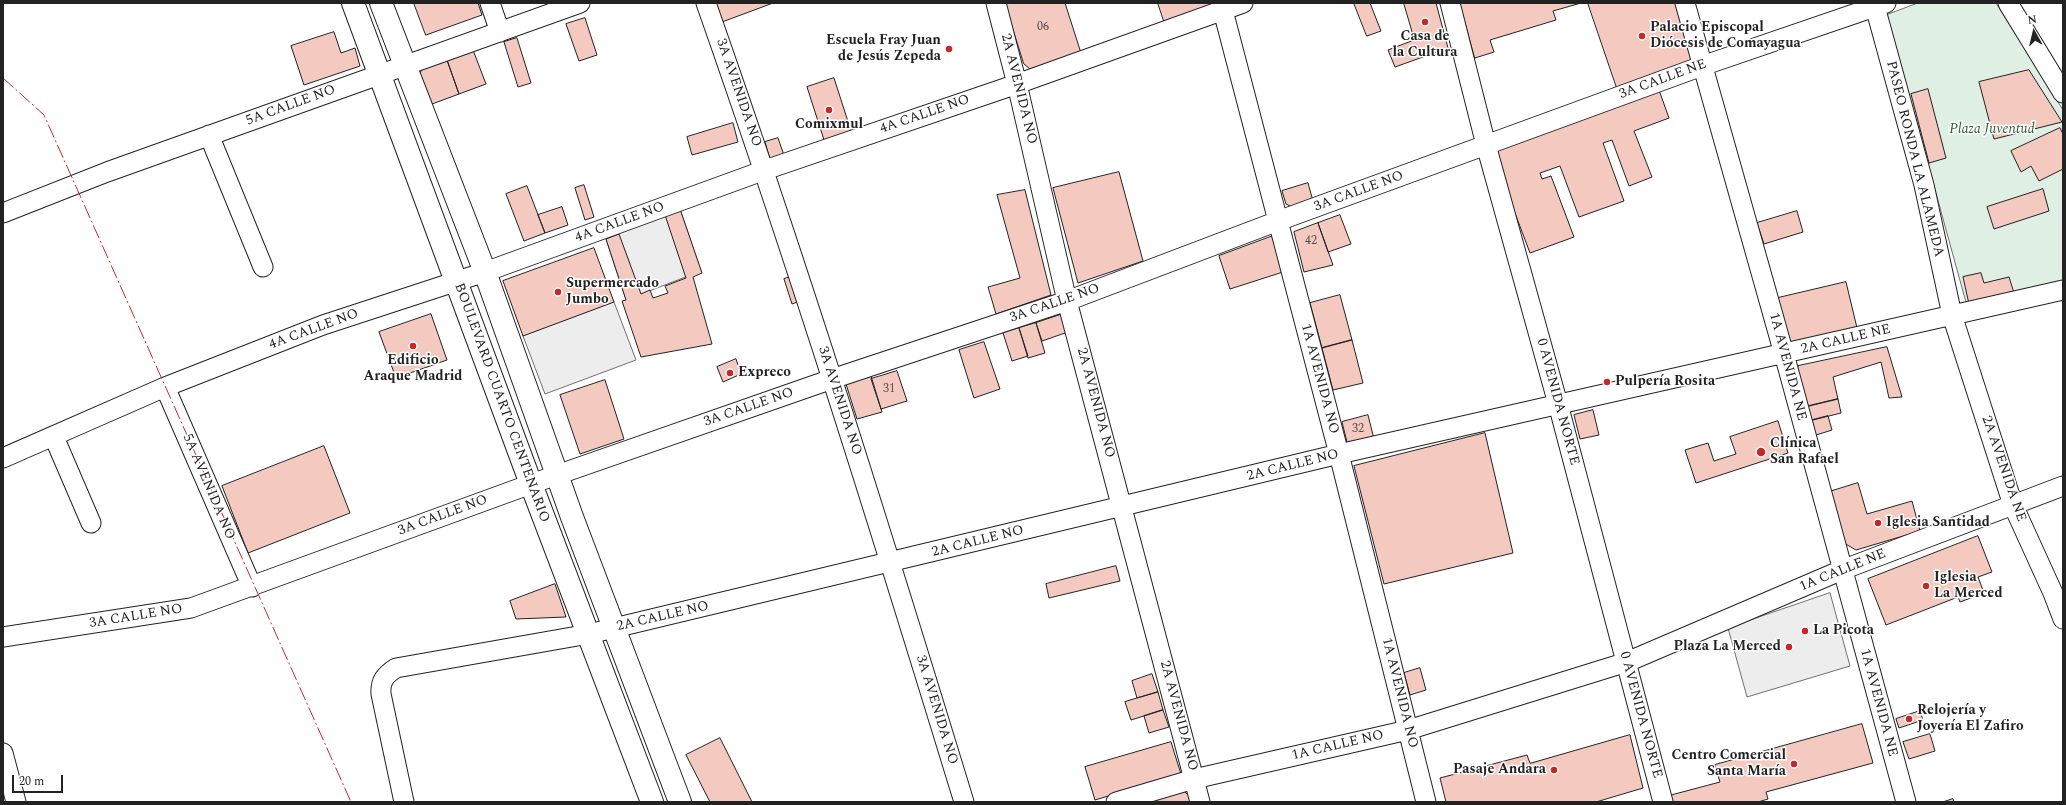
<!DOCTYPE html>
<meta charset="utf-8">
<style>
body{margin:0}
#map{position:relative;width:2066px;height:805px;overflow:hidden;background:#fff;font-family:Spectral,serif}
canvas{display:block}
.frame{position:absolute;inset:0;border:4px solid #222;pointer-events:none}
.north{position:absolute;left:2014px;top:12px;width:40px;height:40px;-webkit-text-stroke:3px #fff;paint-order:stroke;rotate:352deg;font-size:11px;font-weight:700;line-height:16px;text-align:center;color:#222}
.north::after{content:'';display:block;margin:auto;width:14px;height:18px;background:#222;clip-path:polygon(50% 0,100% 100%,50% 72%,0 100%)}
.scale{position:absolute;left:12px;top:775px;width:51px;height:18px;box-sizing:border-box;border:2px solid #222;border-top:0;padding-left:5px;font-size:12px;line-height:14px;white-space:nowrap;color:#222;-webkit-text-stroke:3px #fff;paint-order:stroke}
</style>
<div id="map">
<canvas width="2066" height="805"></canvas>
<div class="frame"></div>
<div class="north">N</div>
<div class="scale">20 m</div>
</div>
<script>
const ctx = document.querySelector('canvas').getContext('2d');
ctx.lineJoin = 'round';
function fillPath(path, color) { ctx.fillStyle = color; ctx.fill(path, 'evenodd'); }
function trace(path, color, width, dash) { ctx.strokeStyle = color; ctx.lineWidth = width; ctx.lineCap = dash ? 'butt' : 'round'; ctx.setLineDash(dash || []); ctx.stroke(path); }
function write(font, color, halo, rows, align = 'center') {
  ctx.font = font + ' Spectral,serif'; ctx.lineWidth = 3; ctx.setLineDash([]); ctx.textBaseline = 'middle'; ctx.strokeStyle = halo; ctx.fillStyle = color; for (const [text, x, y, turn = 0] of rows) {
    ctx.save(); ctx.translate(x, y); ctx.rotate((+turn || 0) * Math.PI / 180); ctx.textAlign = isNaN(turn) ? turn : align; if (halo) ctx.strokeText(text, 0, 0); ctx.fillText(text, 0, 0); ctx.restore();
  }
}
const green = new Path2D(`
 M1918,3H1996L2063,110V283L1967,306L1887,15Z`);
const parking = new Path2D(`
 M680,209L701,271L626,300L606,239Z
 M614,302L636,360L545,394L523,336Z
 M1830,593L1850,666L1747,697L1728,628Z`);
const building = new Path2D(`
 M414,3H478L482,15L426,35Z
 M715,3H773L722,22Z
 M1005,3H1065L1081,53L1030,69L1024,64Z
 M1158,3H1214L1213,5L1164,21Z
 M1354,3H1370L1381,31L1367,36Z
 M1404,3H1436L1448,48L1395,67L1388,50L1414,40Z
 M1460,3H1581L1553,11L1556,20L1490,40L1494,52L1475,58Z
 M1588,3H1675L1692,62L1617,88Z
 M585,18L597,55L579,61L566,24Z
 M334,32L341,53L355,48L360,66L304,85L291,46Z
 M517,38L531,83L518,87L504,42Z
 M473,50L486,84L459,94L447,60Z
 M447,60L459,94L432,104L420,73L422,69Z
 M2029,70L2062,122L1994,139L1979,82Z
 M834,78L852,134L825,143L807,87Z
 M1928,89L1946,158L1929,163L1911,94Z
 M1659,90L1669,118L1634,131L1652,177L1629,186L1612,140L1603,143L1624,201L1579,217L1560,166L1540,173L1542,179L1551,176L1574,237L1530,253L1492,152Z
 M733,123L738,142L692,155L687,137Z
 M2060,128L2063,134V169L2039,181L2031,166L2021,172L2011,151Z
 M778,138L785,158L771,163L765,142Z
 M1119,172L1143,261L1078,283L1053,188Z
 M1308,183L1313,201L1292,207L1286,204L1282,191Z
 M584,185L594,217L585,220L575,188Z
 M527,186L545,233L524,241L506,194Z
 M2043,189L2049,211L1994,229L1987,207Z
 M1025,190L1051,295L996,314L988,287L1020,278L997,195Z
 M562,207L568,225L545,233L538,215Z
 M680,209L702,273L693,277L712,344L641,357L622,301L626,300L606,239L619,234L641,294L650,290L653,298L668,293L665,286L686,278L665,215Z
 M1797,211L1803,232L1764,244L1757,223Z
 M1340,215L1351,244L1328,252L1318,223Z
 M1318,223L1333,265L1304,272L1294,232Z
 M1273,236L1283,272L1230,289L1219,256Z
 M594,248L614,302L523,336L503,281Z
 M1981,273L1984,283L2009,277L2014,293L1969,304L1963,277Z
 M796,275L803,300L792,304L784,279Z
 M1846,282L1858,332L1788,344L1778,298Z
 M1340,295L1352,340L1322,348L1310,303Z
 M431,314L447,360L396,378L379,332Z
 M1063,314L1068,332L1042,341L1036,323Z
 M1036,323L1045,353L1028,358L1019,328Z
 M1019,328L1028,356L1012,361L1003,333Z
 M1352,340L1363,383L1333,390L1322,348Z
 M984,342L1000,389L974,398L959,350Z
 M1887,347L1902,397L1889,398L1881,362L1833,377L1838,399L1805,407L1797,372L1798,366Z
 M736,359L741,374L723,382L717,367Z
 M897,371L907,401L881,409L871,379Z
 M871,376L882,412L857,419L846,384Z
 M605,380L624,439L580,454L560,395Z
 M1838,399L1841,413L1809,421L1805,407Z
 M1593,410L1599,435L1580,439L1574,415Z
 M1368,415L1374,439L1348,446L1342,422Z
 M1828,416L1832,430L1813,436L1809,421Z
 M1778,421L1788,453L1696,483L1685,450L1708,443L1714,461L1736,454L1730,437Z
 M1485,433L1513,553L1384,584L1354,466Z
 M324,446L350,513L248,553L222,486Z
 M1858,483L1867,514L1912,501L1920,531L1856,550L1844,543L1829,492Z
 M1978,536L1992,572L1978,577L1984,593L1960,602L1958,597L1886,625L1868,579Z
 M1116,566L1120,581L1049,598L1046,584Z
 M555,584L566,617L516,619L510,601Z
 M1420,668L1426,690L1410,695L1404,673Z
 M1152,674L1158,692L1137,698L1132,681Z
 M1158,692L1163,710L1131,720L1125,702Z
 M1163,710L1169,727L1149,733L1144,716Z
 M1920,711L1923,720L1899,728L1896,719Z
 M1862,724L1873,763L1766,792L1768,799L1758,802H1673L1671,795L1720,782L1715,765Z
 M1930,734L1935,751L1909,759L1903,742Z
 M1630,735L1643,788L1596,802H1446L1440,778L1527,755L1530,763Z
 M720,738L752,802H710L686,755Z
 M1171,742L1181,774L1095,800L1085,767Z
 M1182,790L1190,796L1192,802H1154L1153,798Z
 M1953,799L1954,802H1943Z`);
const minor = new Path2D(`
 M490,3L500,32
 M706,3C799,267 882,534 964,802
 M996,3L1017,84L1067,301L1200,802
 M1221,3L1339,454L1426,802
 M1450,3L1486,145L1558,404L1663,802
 M1685,3L1784,354L1906,802
 M1874,3L1924,185L1952,315L2013,505L2053,593L2063,619
 M2008,3L2063,93
 M209,135L263,267
 M3,213L107,172L580,3
 M165,387L252,587
 M54,437L91,523
 M3,458L165,387L323,325L485,272L765,170L1017,84L1243,3
 M3,637L191,608L531,484L832,379L1067,301L1278,221L1702,66L1886,3
 M3,753L16,802
 M404,802L381,694C380,681 385,675 396,668L589,634L1339,454L2063,290
 M1116,802L1194,779L1408,730L1627,662L1842,570L2063,486`);
const major = new Path2D(`
 M353,3L531,484L652,802
 M381,3L485,272L572,517L680,802`);
const power = new Path2D(`
 M3,78L44,115L351,802`);
const markers = [
 [1425,22,4,"#c62828"],
 [1642,36,4,"#c62828"],
 [949,49,4,"#c62828"],
 [829,110,4,"#c62828"],
 [558,292,4,"#c62828"],
 [413,346,4,"#c62828"],
 [730,373,4,"#c62828"],
 [1607,382,4,"#c62828"],
 [1761,452,5,"#c62828"],
 [1878,523,4,"#c62828"],
 [1926,586,4,"#c62828"],
 [1805,631,4,"#c62828"],
 [1789,647,4,"#c62828"],
 [1909,719,4,"#c62828"],
 [1794,764,4,"#c62828"],
 [1554,770,4,"#c62828"]
];
const numberNames = [
 ["06",1043,28],
 ["42",1311,242],
 ["31",889,390],
 ["32",1358,430]
];
const poiNames = [
 ["Palacio Episcopal",1650,28],
 ["Diócesis de Comayagua",1650,44],
 ["Casa de",1425,37,"center"],
 ["la Cultura",1425,53,"center"],
 ["Escuela Fray Juan",941,41,"right"],
 ["de Jesús Zepeda",941,57,"right"],
 ["Comixmul",829,125,"center"],
 ["Supermercado",566,284],
 ["Jumbo",566,300],
 ["Edificio",413,361,"center"],
 ["Araque Madrid",413,377,"center"],
 ["Expreco",738,373],
 ["Pulpería Rosita",1615,382],
 ["Clínica",1770,444],
 ["San Rafael",1770,460],
 ["Iglesia Santidad",1886,523],
 ["Iglesia",1934,578],
 ["La Merced",1934,594],
 ["La Picota",1813,631],
 ["Plaza La Merced",1781,647,"right"],
 ["Relojería y",1917,711],
 ["Joyería El Zafiro",1917,727],
 ["Centro Comercial",1786,756,"right"],
 ["Santa María",1786,772,"right"],
 ["Pasaje Andara",1546,770,"right"]
];
const streetNames = [
 ["3A CALLE NE",1663,80,-20],
 ["2A AVENIDA NO",1018,89,76],
 ["3A AVENIDA NO",738,93,71],
 ["5A CALLE NO",291,106,-20],
 ["4A CALLE NO",925,115,-19],
 ["PASEO RONDA LA ALAMEDA",1914,159,76],
 ["3A CALLE NO",1359,192,-20],
 ["4A CALLE NO",620,223,-20],
 ["3A CALLE NO",1055,304,-19],
 ["4A CALLE NO",314,330,-20],
 ["2A CALLE NE",1846,340,-13],
 ["1A AVENIDA NE",1787,367,75],
 ["1A AVENIDA NO",1319,379,75],
 ["3A AVENIDA NO",839,401,72],
 ["0 AVENIDA NORTE",1557,402,75],
 ["BOULEVARD CUARTO CENTENARIO",501,403,70],
 ["2A AVENIDA NO",1095,403,75],
 ["3A CALLE NO",749,408,-19],
 ["2A CALLE NO",1293,466,-14],
 ["2A AVENIDA NE",2003,469,71],
 ["5A AVENIDA NO",208,487,67],
 ["3A CALLE NO",443,516,-20],
 ["2A CALLE NO",978,542,-14],
 ["1A CALLE NE",1843,571,-22],
 ["3A CALLE NO",136,617,-9],
 ["2A CALLE NO",663,617,-13],
 ["1A AVENIDA NO",1399,693,76],
 ["1A AVENIDA NE",1878,703,75],
 ["3A AVENIDA NO",936,710,73],
 ["0 AVENIDA NORTE",1640,715,75],
 ["2A AVENIDA NO",1178,716,75],
 ["1A CALLE NO",1338,746,-13]
];
const parkNames = [
 ["Plaza Juventud",1992,130]
];
fillPath(green, '#e0efe3');
trace(green, '#6f6f6f', 1);
fillPath(parking, '#ededed');
trace(parking, '#6f6f6f', 1);
fillPath(building, '#f3c9c0');
trace(building, '#222', 1);
trace(minor, '#222', 21);
trace(major, '#222', 24);
trace(minor, '#fff', 19);
trace(major, '#fff', 22);
trace(power, '#c62828', 1, [14, 3, 2, 3]);
for (const [x, y, r, color] of markers) { const dot = new Path2D(); dot.arc(x, y, r, 0, 2 * Math.PI); ctx.fillStyle = color; ctx.fill(dot); trace(dot, '#fff', 1.5); }
write('12px', '#564c4a', null, numberNames);
write('bold 14px', '#222', '#fff', poiNames, 'left');
write('14px', '#222', '#fff', streetNames);
write('italic 14px', '#2f5e38', '#fff', parkNames);
</script>
